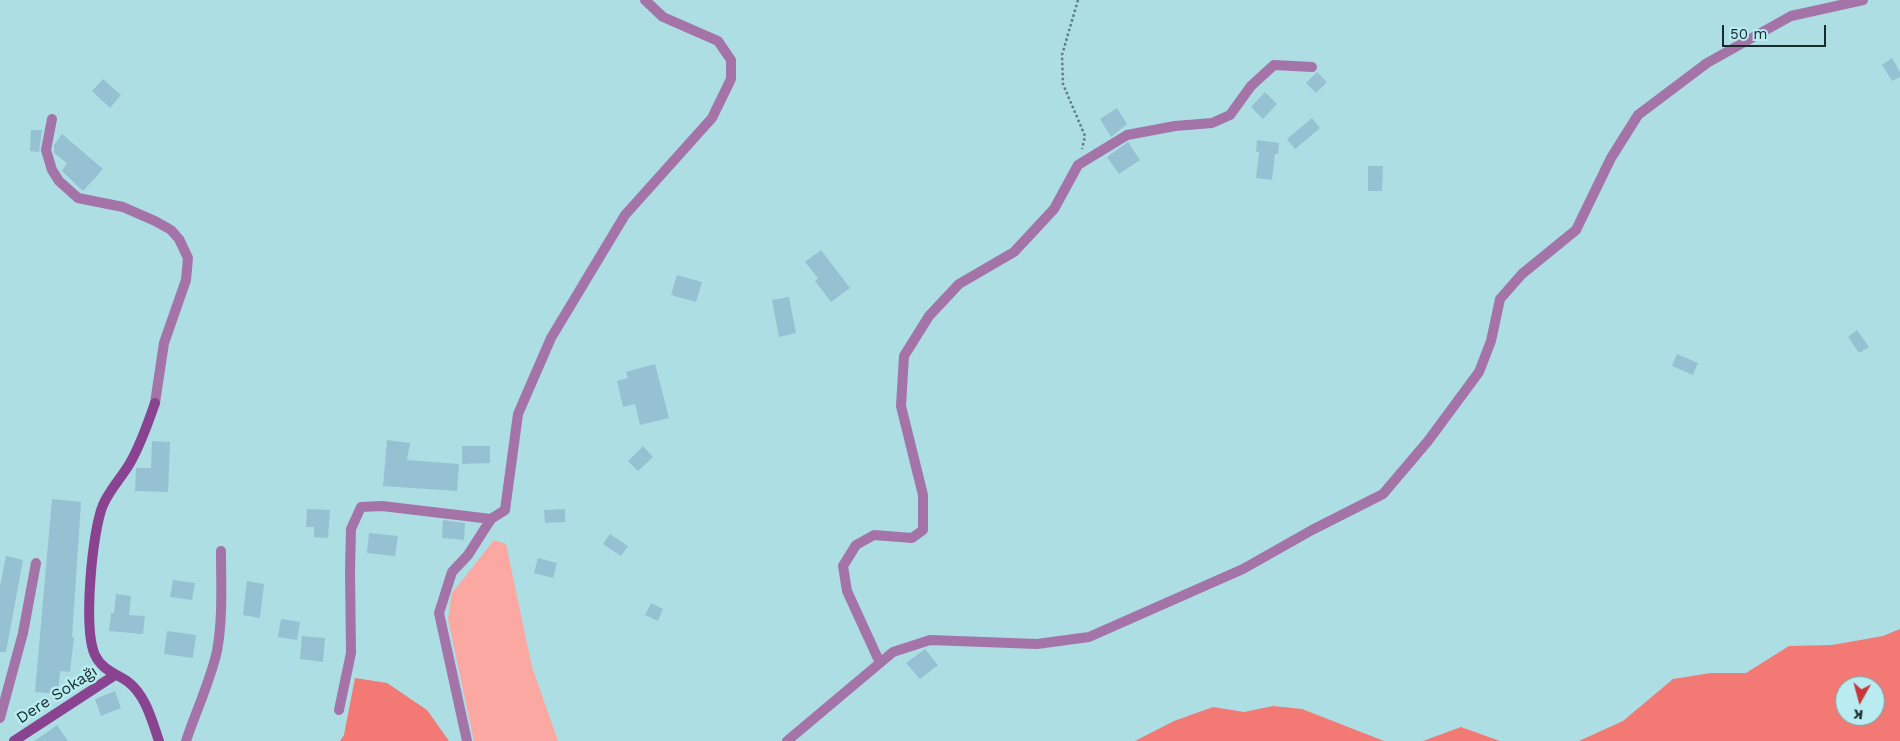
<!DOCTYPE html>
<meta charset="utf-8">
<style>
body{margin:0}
#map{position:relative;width:1900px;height:741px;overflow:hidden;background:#acdee3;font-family:"Work Sans",sans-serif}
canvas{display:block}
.north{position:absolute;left:1835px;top:676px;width:50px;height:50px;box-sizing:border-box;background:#b9ecf1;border:1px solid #789fa3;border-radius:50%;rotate:187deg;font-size:14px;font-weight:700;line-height:20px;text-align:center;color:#172b2d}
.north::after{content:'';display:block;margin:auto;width:18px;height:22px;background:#c7373b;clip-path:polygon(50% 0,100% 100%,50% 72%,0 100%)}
.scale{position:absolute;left:1722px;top:25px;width:104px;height:22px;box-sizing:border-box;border:2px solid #172b2d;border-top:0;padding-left:6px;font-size:15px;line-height:18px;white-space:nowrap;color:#172b2d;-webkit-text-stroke:4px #b9ecf1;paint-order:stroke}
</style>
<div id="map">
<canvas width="1900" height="741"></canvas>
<div class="north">K</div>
<div class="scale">50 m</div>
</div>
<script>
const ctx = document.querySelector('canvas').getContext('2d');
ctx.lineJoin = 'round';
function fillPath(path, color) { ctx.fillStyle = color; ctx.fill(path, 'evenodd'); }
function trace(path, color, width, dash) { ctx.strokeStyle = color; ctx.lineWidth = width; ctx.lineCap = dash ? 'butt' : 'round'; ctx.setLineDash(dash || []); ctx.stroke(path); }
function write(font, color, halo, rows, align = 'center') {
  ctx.font = font + ' "Work Sans",sans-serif'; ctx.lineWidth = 5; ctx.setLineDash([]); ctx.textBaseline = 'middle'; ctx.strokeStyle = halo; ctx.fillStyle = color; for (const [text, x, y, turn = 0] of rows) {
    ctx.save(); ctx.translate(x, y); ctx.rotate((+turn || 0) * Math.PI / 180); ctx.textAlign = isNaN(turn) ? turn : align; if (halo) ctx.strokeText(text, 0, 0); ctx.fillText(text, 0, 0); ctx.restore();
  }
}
const green = new Path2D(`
 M494,540L506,544L532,667L558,741H474L448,619L452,593Z`);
const forest = new Path2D(`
 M1900,629V741H1579L1623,721L1673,679L1711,673H1746L1789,646L1832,645L1883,636ZM1845,686H1875V716H1845Z
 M355,678L387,683L427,710L449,741H340L344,735Z
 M1273,706L1302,709L1384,741H1135L1174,721L1213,707L1244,712Z
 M1461,727L1500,741H1423Z`);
const building = new Path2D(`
 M1892,58L1900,72V77L1892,81L1882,65Z
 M1317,72L1327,82L1316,93L1306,83Z
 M103,79L121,95L110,108L92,91Z
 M1265,92L1277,104L1263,119L1251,107Z
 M1117,108L1127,124L1111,137L1100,119Z
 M1312,118L1320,128L1295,149L1287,139Z
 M31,130H42L39,152L30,151Z
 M62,134L103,169L83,191L62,171L67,163L54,153V145Z
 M1257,140L1279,143L1278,154H1275L1272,180L1256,178L1259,152H1256Z
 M1128,142L1140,160L1119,174L1107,157Z
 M1368,166H1383L1382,191H1368Z
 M821,250L850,288L831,302L815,281L818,278L805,262Z
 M677,275L702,282L696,302L671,295Z
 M789,297L796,333L779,337L772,300Z
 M1857,330L1869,347L1859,353L1848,337Z
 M1677,354L1698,363L1693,375L1672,366Z
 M655,364L669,418L640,425L635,404L623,407L617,381L628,378L626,372Z
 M387,440L410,443L407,460L459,464L457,491L383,486Z
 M152,441L170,442L168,492L135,491L136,468H151Z
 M462,446H490V463L462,464Z
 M643,446L653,457L638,471L628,461Z
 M52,499L81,502L72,637H74L70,672L60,671L58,694L35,692Z
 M307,509L330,510L328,538L314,537V527H306Z
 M565,509V522L545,523L544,510Z
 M443,520L465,523L464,540L442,538Z
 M369,533L398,536L395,556L367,553Z
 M610,534L628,546L621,556L603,544Z
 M6,556L23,560L6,652H0V587Z
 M538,558L557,563L553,578L534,573Z
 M173,580L195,583L192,600L170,597Z
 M247,581L264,584L260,618L243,615Z
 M116,594L131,596L129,615L145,616L143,634L109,631L111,613H114Z
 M651,603L663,609L658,621L645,615Z
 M281,619L300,622L297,640L278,637Z
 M167,631L196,635L193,658L164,654Z
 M302,636L325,638L323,662L300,659Z
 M925,649L938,665L920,679L906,663Z
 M115,691L121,708L101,716L95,699Z
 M57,725L68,741H34L49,731Z`);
const path = new Path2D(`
 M1078,0L1062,55L1063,84L1085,136L1082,149`);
const street = new Path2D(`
 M52,119L46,150L52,170L59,181L78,198L123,207L155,221L171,230L179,239L188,258L186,280L164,343L155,403
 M880,663L847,591L843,566L856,545L874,535L912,538L923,530V495L901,406L904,356L929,316L959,284L1014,252L1054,209L1078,165L1127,135L1175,126L1212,123L1230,115L1251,86L1274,65L1312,67
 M339,710L351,653L350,571L351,529L361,507L382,506L491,519L505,510L518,414L551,338L625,215L712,118L731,79V60L718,41L663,17L645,0
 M0,718L23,633L36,563
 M186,741C196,711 210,682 217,651C223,618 221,584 221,551
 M467,741L439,613L452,572L468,555L491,519
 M787,741L893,652L930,640L1037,644L1089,637L1243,569L1312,530L1383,494L1428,441L1479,372L1491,341L1500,299L1522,274L1576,230L1611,158L1638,115L1707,63L1791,16L1863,0`);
const secondary = new Path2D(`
 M155,403C148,423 141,444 130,463C122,477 110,489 103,505C92,531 83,629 95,655C102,670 115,673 127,681C146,695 152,721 159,741
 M14,741L115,675`);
const streetNames = [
 ["Dere Sokağı",57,695,-33]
];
fillPath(green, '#fca8a2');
fillPath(forest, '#f27974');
fillPath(building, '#96c1d2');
trace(path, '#5d7f82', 2.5, [2.5, 2.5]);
trace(street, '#a474a9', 10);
trace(secondary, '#8a4391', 10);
write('16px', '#172b2d', '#b9ecf1', streetNames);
</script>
